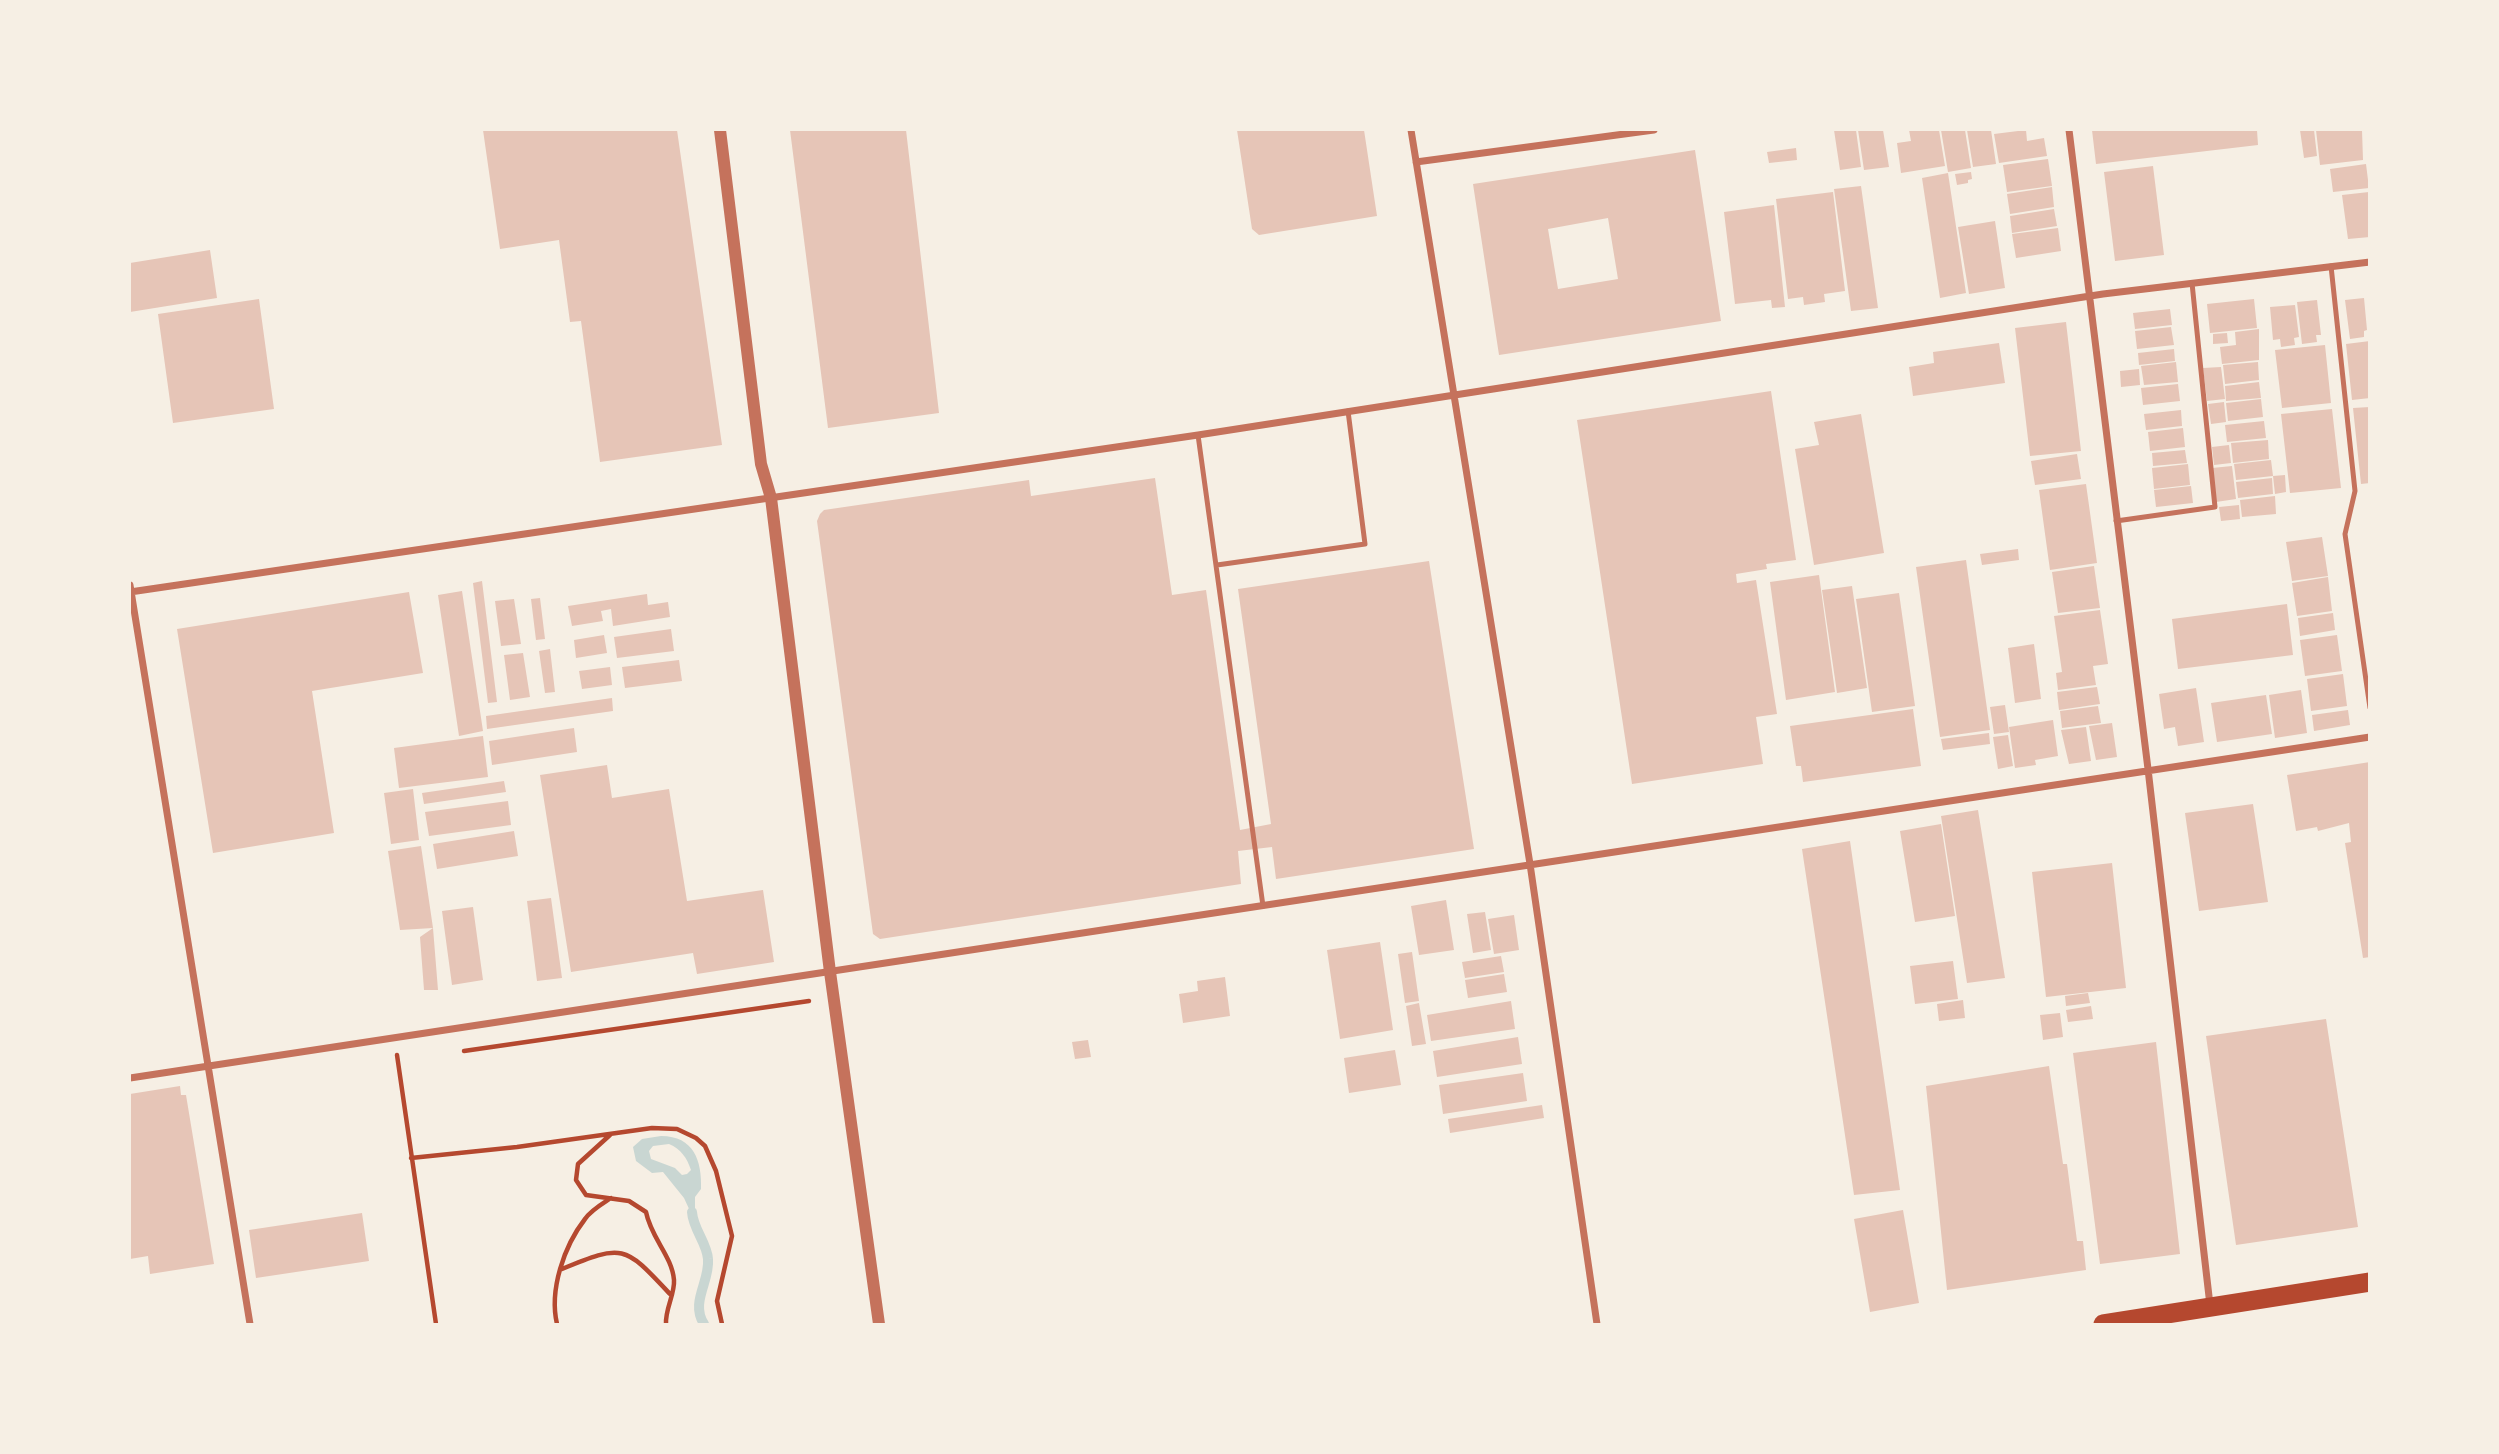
<!DOCTYPE html>
<style>
body{margin:0}
#map{position:relative;width:2499px;height:1454px;overflow:hidden;background:#f6efe4;font-family:"IBM Plex Serif",serif}
canvas{display:block}
.frame{position:absolute;inset:0;border:131px solid #f6efe4;pointer-events:none}
</style>
<div id="map">
<canvas width="2499" height="1454"></canvas>
<div class="frame"></div>
</div>
<script>
const ctx = document.querySelector('canvas').getContext('2d');
ctx.lineJoin = 'round';
function fillPath(path, color) { ctx.fillStyle = color; ctx.fill(path, 'evenodd'); }
function trace(path, color, width, dash) { ctx.strokeStyle = color; ctx.lineWidth = width; ctx.lineCap = dash ? 'butt' : 'round'; ctx.setLineDash(dash || []); ctx.stroke(path); }
const water = new Path2D(`
 M661,1136C694,1136 702,1161 701,1189L695,1197V1211H690L684,1198L663,1172L652,1173L636,1161L633,1147L642,1139ZM669,1144C681,1149 687,1158 691,1170L687,1174L682,1175L675,1168L651,1159L649,1151L653,1146Z`);
const stream = new Path2D(`
 M692,1212C693,1229 707,1243 708,1259C710,1282 690,1302 704,1324`);
const building = new Path2D(`
 M483,130H677L722,445L600,462L581,321L570,322L559,240L500,249Z
 M790,130H906L939,413L828,428Z
 M1237,130H1364L1377,216L1259,235L1252,229Z
 M1834,130H1856L1861,167L1840,170Z
 M1858,130H1883L1889,167L1864,170Z
 M1909,130H1939L1945,166L1901,173L1897,143L1911,141Z
 M1941,130H1965L1971,168L1948,172Z
 M1967,130H1991L1996,164L1973,167Z
 M2026,130L2027,141L2044,138L2047,156L1999,163L1994,134Z
 M2092,130H2257L2258,145L2096,164Z
 M2300,130H2314L2317,156L2304,158Z
 M2316,130H2362L2363,160L2320,165Z
 M1796,148L1797,160L1769,163L1767,152Z
 M1695,150L1721,321L1499,355L1473,184ZM1608,218L1618,279L1558,289L1548,229Z
 M2048,159L2052,186L2007,192L2003,165Z
 M2366,164L2369,188L2333,192L2330,169Z
 M2153,166L2164,255L2115,261L2104,172Z
 M1971,172L1972,179L1968,180V183L1957,185L1955,174Z
 M1948,173L1966,293L1940,298L1922,178Z
 M1861,186L1878,308L1851,311L1834,189Z
 M2052,187L2054,207L2010,214L2007,194Z
 M1833,192L1845,291L1824,294L1825,302L1804,305L1803,297L1788,299L1776,199Z
 M2369,192L2370,237L2348,239L2342,195Z
 M1774,205L1785,307L1772,308L1771,300L1735,304L1724,212Z
 M2054,209L2057,226L2012,233L2010,216Z
 M1995,221L2005,288L1969,294L1958,227Z
 M2058,228L2061,251L2016,258L2012,234Z
 M210,250L217,298L130,312V263Z
 M2364,298L2367,330L2364,331V337L2350,339L2345,300Z
 M259,299L274,409L173,423L158,314Z
 M2254,299L2257,328L2210,333L2207,304Z
 M2317,300L2321,335H2316L2317,342L2302,344L2297,302Z
 M2295,305L2299,337L2294,338L2295,345L2281,347L2280,339L2273,340L2270,307Z
 M2170,309L2172,325L2135,329L2133,313Z
 M2066,322L2081,451L2030,456L2015,328Z
 M2171,327L2174,345L2137,349L2135,331Z
 M2259,329V360L2222,364L2220,347L2236,345L2235,332Z
 M2227,333L2228,343L2213,344V334Z
 M2370,341V398L2352,400L2346,344Z
 M1999,343L2005,383L1913,396L1909,367L1934,363L1933,352Z
 M2325,345L2331,403L2282,408L2275,350Z
 M2174,349L2175,361L2139,365L2138,353Z
 M2176,362L2178,382L2144,385L2141,366Z
 M2258,362L2259,380L2225,384L2223,365Z
 M2221,367L2225,399L2207,401L2203,368Z
 M2139,369L2140,385L2121,387L2120,371Z
 M2259,382L2261,398L2226,401L2225,386Z
 M2178,384L2180,401L2143,405L2141,388Z
 M1771,391L1796,560L1766,564L1767,569L1736,574L1737,583L1756,580L1777,714L1756,717L1763,764L1632,784L1577,420Z
 M2261,399L2263,417L2228,421L2226,403Z
 M2224,402L2226,422L2211,424L2208,404Z
 M2370,407V483L2361,484L2353,408Z
 M2332,409L2341,488L2290,493L2281,414Z
 M2181,410L2182,426L2146,430L2144,414Z
 M1861,414L1884,553L1814,565L1795,449L1819,445L1814,422Z
 M2264,421L2266,438L2227,442L2225,425Z
 M2183,428L2185,447L2150,451L2148,432Z
 M2268,440L2269,459L2233,463L2231,443Z
 M2229,445L2231,463L2214,465L2212,447Z
 M2185,450L2187,463L2153,466L2152,453Z
 M2077,454L2081,479L2035,485L2031,461Z
 M2271,460L2273,476L2236,480L2234,464Z
 M2188,464L2190,485L2154,489L2152,468Z
 M2232,466L2236,499L2216,502L2212,468Z
 M2285,475L2286,492L2275,494L2273,476Z
 M1155,478L1172,595L1206,590L1240,830L1271,824L1238,589L1429,561L1474,849L1276,879L1272,847L1238,851L1241,884L880,939L873,934L817,521L820,514L824,510L1029,480L1031,496Z
 M2272,478L2273,494L2238,498L2236,482Z
 M2086,484L2097,563L2050,570L2039,490Z
 M2191,486L2193,503L2156,507L2154,490Z
 M2275,496L2276,514L2242,517L2240,500Z
 M2239,505L2240,519L2221,521L2219,507Z
 M2322,537L2328,576L2292,581L2286,542Z
 M2018,549L2019,560L1982,565L1980,554Z
 M1966,560L1990,730L1940,737L1916,567Z
 M2094,566L2100,608L2058,613L2052,572Z
 M1819,575L1835,692L1786,700L1770,582Z
 M2328,577L2332,611L2297,616L2292,583Z
 M482,581L497,702L488,703L473,583Z
 M1852,586L1867,688L1837,693L1822,590Z
 M462,591L483,731L459,736L438,595Z
 M409,592L423,673L312,691L334,833L213,853L177,629Z
 M1899,593L1915,706L1872,712L1856,599Z
 M647,594L648,605L668,602L670,617L613,626L611,609L601,611L603,621L572,626L568,606Z
 M540,598L545,639L536,640L531,599Z
 M514,599L521,644L501,646L495,601Z
 M2287,604L2293,655L2178,669L2172,619Z
 M2100,610L2108,664L2093,666L2096,685L2058,690L2056,673L2062,672L2054,616Z
 M2333,613L2335,630L2300,636L2298,618Z
 M671,629L674,651L617,658L614,637Z
 M604,635L607,653L576,658L574,640Z
 M2337,635L2342,671L2305,676L2300,640Z
 M2034,644L2041,699L2015,703L2008,648Z
 M550,649L555,692L545,693L539,651Z
 M523,653L530,697L510,700L504,655Z
 M679,660L682,681L625,688L622,667Z
 M610,667L612,685L582,689L579,671Z
 M2343,674L2347,706L2311,711L2307,679Z
 M2097,687L2100,704L2059,710L2057,692Z
 M2196,688L2204,742L2178,746L2175,727L2164,729L2159,694Z
 M2301,690L2307,733L2275,738L2269,695Z
 M2266,695L2272,734L2217,742L2211,703Z
 M612,698L613,711L487,729L486,716Z
 M2005,705L2009,732L1994,734L1990,707Z
 M2098,706L2101,723L2062,728L2060,711Z
 M1913,709L1921,766L1803,782L1801,766H1796L1790,726Z
 M2348,710L2350,725L2314,731L2312,715Z
 M2053,720L2058,756L2035,760L2036,765L2015,768L2009,727Z
 M2112,723L2117,757L2096,760L2089,726Z
 M2086,727L2091,761L2069,764L2061,730Z
 M574,728L577,752L492,765L489,741Z
 M1989,733L1990,744L1943,750L1941,739Z
 M2008,735L2013,766L1998,769L1993,737Z
 M483,736L488,777L399,788L394,748Z
 M2370,762V957L2363,958L2345,843L2351,842L2349,823L2318,831L2317,827L2296,831L2287,775Z
 M607,765L612,798L669,789L687,901L763,890L774,962L697,974L693,953L571,972L540,775Z
 M504,781L506,792L424,804L422,793Z
 M413,789L419,840L391,844L384,793Z
 M508,801L511,825L429,836L425,812Z
 M2253,804L2268,902L2199,911L2185,813Z
 M1978,810L2005,978L1967,983L1941,816Z
 M1941,824L1955,916L1915,922L1900,831Z
 M514,831L518,856L437,869L433,844Z
 M1850,841L1900,1190L1854,1195L1802,849Z
 M421,846L433,928L400,930L388,851Z
 M2112,863L2126,988L2046,997L2032,872Z
 M551,898L562,978L537,981L527,901Z
 M1446,900L1454,950L1419,955L1411,906Z
 M473,907L483,980L452,985L442,911Z
 M1485,912L1491,950L1473,953L1467,914Z
 M1514,915L1519,950L1494,954L1488,919Z
 M433,928L438,990H424L420,937Z
 M1380,942L1393,1030L1340,1039L1327,950Z
 M1412,952L1419,1001L1405,1003L1398,954Z
 M1501,956L1504,972L1465,978L1462,962Z
 M1953,961L1958,999L1915,1004L1910,966Z
 M1504,974L1507,992L1468,998L1465,980Z
 M1225,977L1230,1016L1183,1023L1179,994L1198,991L1197,981Z
 M2088,993L2090,1003L2066,1006L2065,996Z
 M1963,1000L1965,1018L1939,1021L1937,1004Z
 M1511,1001L1515,1029L1431,1041L1427,1015Z
 M1419,1003L1426,1044L1412,1046L1406,1006Z
 M2091,1006L2093,1019L2068,1022L2066,1010Z
 M2060,1013L2063,1037L2043,1040L2040,1015Z
 M2326,1019L2358,1227L2236,1245L2206,1036Z
 M1518,1037L1522,1064L1437,1077L1433,1051Z
 M1088,1040L1091,1057L1075,1059L1072,1042Z
 M2156,1042L2180,1254L2100,1264L2073,1053Z
 M1395,1050L1401,1085L1349,1093L1344,1058Z
 M2049,1066L2063,1164H2067L2077,1241H2083L2086,1270L1947,1290L1926,1086Z
 M1523,1073L1527,1101L1443,1114L1439,1085Z
 M180,1086L181,1095H186L214,1264L150,1274L148,1256L130,1259V1094Z
 M1542,1105L1544,1118L1450,1133L1448,1119Z
 M1903,1210L1919,1303L1870,1312L1854,1219Z
 M362,1213L369,1261L256,1278L249,1230Z`);
const path = new Path2D(`
 M464,1051L809,1001
 M397,1055L436,1324
 M610,1135L578,1164L576,1180L586,1195L629,1201L646,1212C651,1238 672,1256 674,1280C675,1294 665,1309 666,1324
 M411,1158L517,1147L652,1128L677,1129L696,1138L705,1146L716,1171L732,1236L717,1301L722,1324
 M562,1269C624,1243 625,1246 670,1294
 M557,1324C549,1290 564,1246 585,1219C591,1210 602,1204 611,1198`);
const service = new Path2D(`
 M2331,266L2355,491L2345,534L2370,708
 M1198,435L1263,906
 M2116,521L2215,507L2192,283
 M1217,565L1365,544L1348,411`);
const minor = new Path2D(`
 M1411,130L1530,864L1597,1324
 M2069,130L2148,769L2210,1305
 M1416,162L1654,130
 M130,585L250,1324
 M130,592L1198,435L2103,294L2370,262
 M130,1078L2370,737`);
const tertiary = new Path2D(`
 M720,130L761,464L771,498L830,972L879,1324`);
const trunk = new Path2D(`
 M2103,1324L2370,1282`);
fillPath(water, '#c9d6d2');
trace(stream, '#c9d6d2', 10);
fillPath(building, '#e6c5b7');
trace(path, '#b5482f', 4.5);
trace(service, '#c5725c', 5);
trace(minor, '#c5725c', 7);
trace(tertiary, '#c5725c', 12);
trace(trunk, '#b5482f', 19);
</script>
